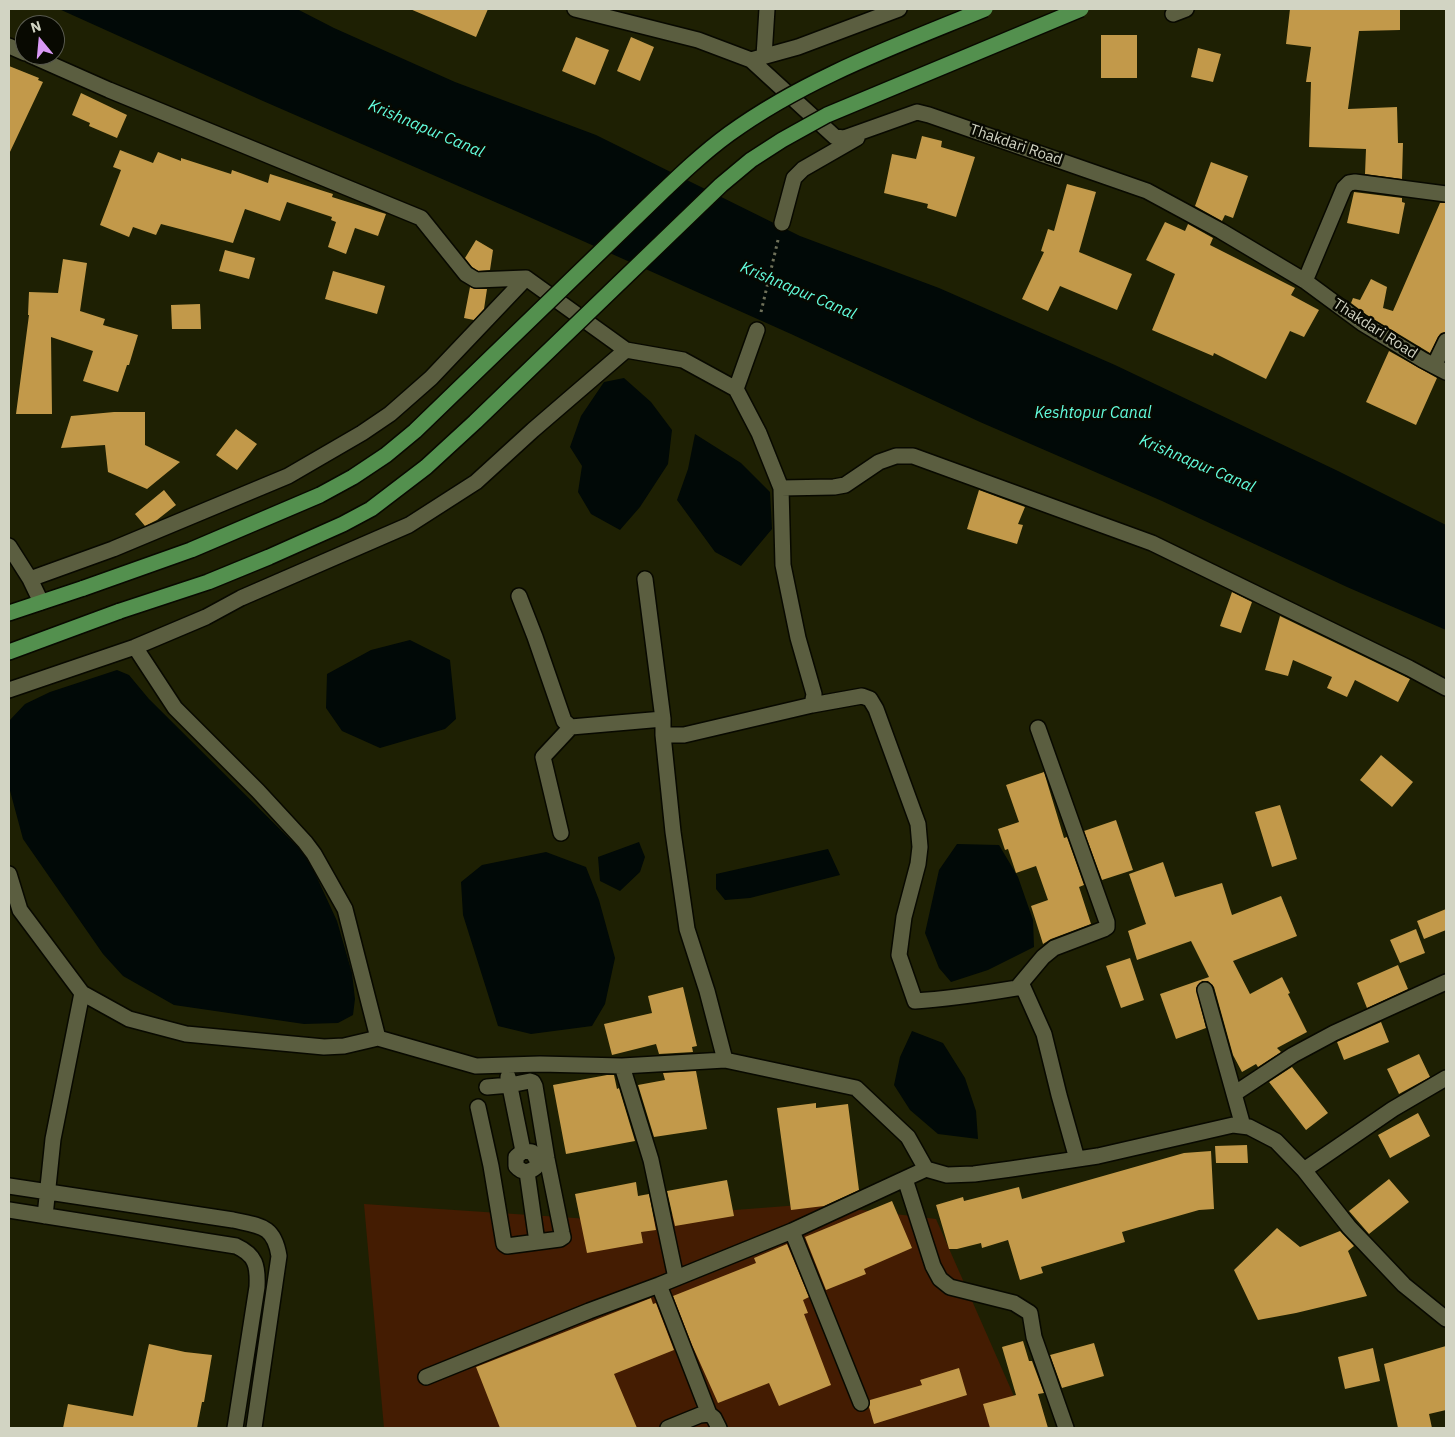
<!DOCTYPE html>
<style>
body{margin:0}
#map{position:relative;width:1455px;height:1437px;overflow:hidden;background:#1e2003;font-family:"IBM Plex Sans",sans-serif}
canvas{display:block}
.frame{position:absolute;inset:0;border:10px solid #d2d4c3;pointer-events:none}
.north{position:absolute;left:15px;top:15px;width:50px;height:50px;box-sizing:border-box;background:#080901;border:1px solid #595a4f;border-radius:50%;rotate:343deg;font-size:14px;font-weight:700;line-height:20px;text-align:center;color:#d2d4c3}
.north::after{content:'';display:block;margin:auto;width:18px;height:22px;background:#da9af6;clip-path:polygon(50% 0,100% 100%,50% 72%,0 100%)}
</style>
<div id="map">
<canvas width="1455" height="1437"></canvas>
<div class="frame"></div>
<div class="north">N</div>
</div>
<script>
const ctx = document.querySelector('canvas').getContext('2d');
ctx.lineJoin = 'round';
function fillPath(path, color) { ctx.fillStyle = color; ctx.fill(path, 'evenodd'); }
function trace(path, color, width, dash) { ctx.strokeStyle = color; ctx.lineWidth = width; ctx.lineCap = dash ? 'butt' : 'round'; ctx.setLineDash(dash || []); ctx.stroke(path); }
function write(font, color, halo, rows, align = 'center') {
  ctx.font = font + ' "IBM Plex Sans",sans-serif'; ctx.lineWidth = 5; ctx.setLineDash([]); ctx.textBaseline = 'middle'; ctx.strokeStyle = halo; ctx.fillStyle = color; for (const [text, x, y, turn = 0] of rows) {
    ctx.save(); ctx.translate(x, y); ctx.rotate((+turn || 0) * Math.PI / 180); ctx.textAlign = isNaN(turn) ? turn : align; if (halo) ctx.strokeText(text, 0, 0); ctx.fillText(text, 0, 0); ctx.restore();
  }
}
const green = new Path2D(`
 M364,1204L605,1220L813,1204L936,1219L1028,1428H384Z`);
const water = new Path2D(`
 M59,9H297L334,28L455,82L596,135L800,236L939,288L1115,365L1338,471L1446,525V630L1347,587L1162,501L980,422L791,334L518,212L263,101Z
 M624,378L651,402L672,430L668,464L640,507L620,530L591,514L578,492L582,466L570,447L581,416L604,382Z
 M695,434L741,463L770,492L772,529L741,566L715,552L677,500L688,469Z
 M410,640L450,660L456,719L445,729L380,748L342,731L326,708L327,674L371,650Z
 M117,670L129,675L149,699L307,856L337,921L352,973L355,999L353,1015L338,1023L304,1024L174,1005L123,976L103,954L23,839L9,787V721L25,704L50,692Z
 M639,842L645,857L640,872L620,891L600,881L598,857Z
 M957,844L999,845L1018,877L1033,920L1034,947L988,970L951,982L939,968L925,933L939,870Z
 M828,849L840,875L750,898L725,900L716,889V874Z
 M546,852L586,867L599,900L615,958L605,1004L592,1026L531,1034L498,1026L463,915L461,882L482,865Z
 M912,1031L943,1043L965,1078L976,1111L978,1139L938,1134L910,1110L894,1085L900,1057Z`);
const building = new Path2D(`
 M410,9H488L476,37Z
 M1290,9H1400V30L1359,31L1348,109L1397,107L1398,143H1403L1402,179L1365,174L1366,149L1309,147L1311,82H1306L1311,47L1286,44Z
 M1101,35H1137V78H1101Z
 M576,37L609,50L595,85L562,71Z
 M631,37L654,47L640,81L617,71Z
 M1198,48L1221,54L1213,82L1191,77Z
 M9,66L39,78L38,80L43,82L9,154Z
 M81,93L127,115L117,138L89,126L90,123L72,115Z
 M922,136L942,141L941,147L975,157L956,217L927,208L928,204L884,193L892,154L916,159Z
 M120,150L153,163L158,152L181,161V158L231,174L232,170L268,183L270,174L333,194L332,197L386,214L378,236L355,228L346,254L328,247L336,222L331,220L332,217L287,202L280,221L245,209L233,243L161,224L156,235L133,227L129,237L100,225L121,170L113,167Z
 M1211,162L1248,176L1233,218L1225,215L1222,221L1195,206Z
 M1067,184L1096,192L1079,252L1132,274L1117,310L1060,286L1048,311L1022,299L1044,252L1041,251L1048,229L1054,231Z
 M1354,192L1402,198V202L1405,203L1399,234L1347,223Z
 M1440,203H1446V332L1441,333L1438,337L1430,353L1367,315L1351,303L1353,298L1360,300L1371,279L1387,287L1383,308L1393,311Z
 M1165,222L1185,231L1188,224L1213,238L1210,245L1295,288L1291,295L1319,310L1304,337L1290,331L1266,379L1214,353L1213,356L1152,330L1175,274L1146,260Z
 M476,240L493,250L490,270L478,271L472,267L465,258Z
 M225,250L255,258L249,279L219,271Z
 M63,259L87,263L80,311L105,319L103,325L138,335L129,365H127L118,392L83,381L93,351L51,337L52,414H16L29,315H28L29,292L58,293Z
 M333,271L385,286L377,314L325,299Z
 M470,287L476,289H487L484,309L474,320L464,318Z
 M200,304L201,329H172L171,305Z
 M1389,351L1437,378L1416,425L1366,402Z
 M114,412H145V445L180,462L147,489L108,472L105,445L61,448L71,416Z
 M236,429L257,444L237,470L216,455Z
 M164,490L176,505L157,520L145,526L135,514Z
 M979,490L1025,507L1018,524L1023,525L1017,544L967,529Z
 M1232,592L1252,602L1241,633L1220,626Z
 M1280,616L1410,679L1398,702L1355,680L1347,697L1327,688L1332,677L1293,660L1288,676L1265,670Z
 M1381,755L1413,782L1392,807L1360,780Z
 M1044,772L1064,838L1067,837L1084,885L1079,887L1091,924L1051,939L1043,944L1031,906L1048,900L1036,866L1016,873L1008,849L1005,850L998,829L1019,822L1006,785Z
 M1280,805L1297,859L1272,867L1255,812Z
 M1116,820L1133,870L1102,880L1084,831Z
 M1163,862L1175,897L1222,883L1232,915L1281,896L1297,936L1233,961L1250,994L1282,977L1290,993L1288,994L1307,1032L1277,1048L1281,1052L1258,1067L1256,1064L1242,1072L1233,1055L1214,987L1208,981H1202L1196,988L1206,1028L1176,1039L1160,994L1209,977L1191,941L1137,960L1128,931L1146,924L1129,874Z
 M1446,909V930L1424,939L1417,921Z
 M1416,929L1425,953L1400,963L1390,940Z
 M1130,958L1144,1000L1121,1008L1106,966Z
 M1398,965L1408,989L1367,1008L1357,983Z
 M683,987L697,1046L692,1047L693,1052L659,1054L656,1044L612,1055L604,1024L652,1013L648,996Z
 M1381,1022L1389,1042L1344,1060L1337,1042Z
 M1419,1054L1430,1077L1399,1094L1387,1069Z
 M1292,1067L1328,1113L1306,1130L1269,1082Z
 M696,1071L707,1129L654,1137L638,1085L665,1080L663,1073Z
 M607,1075H614L617,1089L619,1088L635,1141L566,1154L553,1085Z
 M816,1103V1108L848,1104L859,1190L824,1206L791,1210L777,1108Z
 M1418,1113L1430,1136L1390,1158L1378,1135Z
 M1247,1145L1248,1163H1216L1215,1146Z
 M1211,1151L1214,1209L1199,1210L1122,1232L1125,1242L1041,1267L1043,1273L1020,1280L1008,1240L982,1248L981,1243L957,1249H949L936,1205L963,1197L964,1201L1019,1187L1022,1199L1184,1153Z
 M1389,1179L1409,1202L1369,1234L1349,1211Z
 M727,1180L734,1216L675,1226L667,1191Z
 M636,1182L638,1196L649,1194L656,1230L641,1232L643,1243L587,1253L575,1194Z
 M892,1201L912,1248L864,1269L866,1274L826,1290L805,1237Z
 M1277,1228L1300,1247L1340,1231L1354,1246L1348,1251L1367,1296L1296,1313L1258,1320L1234,1270Z
 M787,1244L809,1297L803,1300L808,1313L804,1314L831,1385L779,1406L769,1383L718,1403L692,1345L673,1296L756,1263L754,1258Z
 M651,1298L653,1304L656,1303L674,1350L614,1374L637,1428H500L476,1367Z
 M1023,1341L1029,1361H1032L1044,1393L1038,1394L1048,1428H990L983,1404L1016,1395L1002,1347Z
 M1094,1343L1104,1376L1062,1388L1050,1355Z
 M149,1344L185,1352L212,1355L204,1402H202L197,1428H63L68,1404L133,1416Z
 M1446,1346V1410L1429,1414L1432,1428H1398L1384,1364Z
 M1373,1348L1380,1381L1345,1389L1338,1357Z
 M959,1368L967,1395L874,1424L869,1407L870,1400L922,1385L920,1380Z`);
const path = new Path2D(`
 M761,312L778,240`);
const minor = new Path2D(`
 M575,9L698,40L751,60L835,137L844,138L917,112L929,115L1147,191L1221,231L1305,281L1362,323L1423,360L1446,372
 M1173,14L1186,9
 M9,46L25,53
 M30,55L109,90L421,218L466,274L476,280L526,278L626,350L683,360L736,389L759,433L781,488L783,565L798,638L814,694L812,705L684,735H663L673,832L687,929L707,991L725,1060L856,1088L908,1137L926,1169L947,1175L974,1174L1011,1169L1098,1156L1233,1125L1249,1127L1276,1141L1304,1170L1349,1227L1404,1285L1446,1319
 M764,56L767,9
 M751,60L798,47L899,9
 M782,223L794,178L803,169L857,138
 M1305,281L1344,188L1349,183L1355,182L1446,194
 M1434,366L1446,341
 M736,389L757,330
 M781,488L834,487L845,485L879,462L896,456H913L1152,543L1409,668L1446,688
 M9,546L30,579L41,602
 M30,579L113,549L288,476L362,433L390,414L431,378L526,278
 M645,579L663,719
 M519,596L535,637L564,721L571,727L663,719V735
 M135,647L206,617L241,598L409,525L476,482L533,430L626,350
 M9,690L135,647L175,708L258,791L305,842L314,854L345,909L378,1038L476,1066L540,1064L622,1066L725,1060
 M812,705L862,696L870,699L876,709L918,824L920,847L918,864L904,917L899,955L915,1001C952,999 987,993 1023,987L1044,1034L1059,1095L1077,1159
 M561,833L543,757L571,727
 M9,874L20,910L82,993
 M1017,988L1043,957L1054,948L1104,929L1107,927V922L1038,728
 M1205,990L1243,1126
 M622,1066L651,1160L676,1278
 M508,1077L523,1151L516,1157V1166C522,1173 529,1173 536,1167L538,1161L532,1152L523,1151
 M1234,1094L1293,1055L1334,1033L1446,982
 M478,1107L491,1166L504,1244L507,1246L560,1239L563,1237L562,1233L547,1159L535,1086L533,1082L530,1081L510,1085L487,1087
 M1304,1170L1393,1109L1446,1078
 M527,1172L537,1242
 M905,1179L933,1266L940,1279L950,1287L1014,1303L1030,1313L1034,1337L1066,1428
 M9,1186L233,1220C260,1226 274,1225 279,1256L254,1428
 M9,1210L236,1246C256,1255 258,1266 257,1287L235,1428
 M45,1216L53,1139L82,993L129,1019L186,1034L324,1047L344,1046L378,1038
 M792,1231L861,1403
 M659,1285L709,1414
 M426,1377L589,1311L659,1285L792,1231L926,1169
 M668,1428L700,1415L709,1414L714,1418L719,1428`);
const major = new Path2D(`
 M9,613L84,588
 M9,652L120,611`);
const majorBridge = new Path2D(`
 M84,588L191,550L320,495L353,477L386,455L415,431L657,197C680,175 703,153 729,134C806,78 898,45 985,9
 M120,611L208,582L269,557L343,524L371,509L426,467L475,422L721,185L751,160L782,140L827,115L1081,9`);
const streetNames = [
 ["Thakdari Road",1016,145,19],
 ["Thakdari Road",1375,329,33]
];
const waterNames = [
 ["Krishnapur Canal",426,129,23],
 ["Krishnapur Canal",798,291,23],
 ["Keshtopur Canal",1093,413],
 ["Krishnapur Canal",1197,464,23]
];
fillPath(green, '#441c02');
fillPath(water, '#010907');
fillPath(building, '#c2994a');
trace(minor, '#080900', 18);
trace(major, '#080900', 18);
trace(path, '#6f715a', 3, [2.5, 4]);
trace(minor, '#5b5e40', 15);
trace(major, '#53904e', 15);
trace(majorBridge, '#080900', 18, []);
trace(majorBridge, '#53904e', 15);
write('15px', '#d2d4c3', '#080901', streetNames);
write('italic 16px', '#63fede', '#080901', waterNames);
</script>
